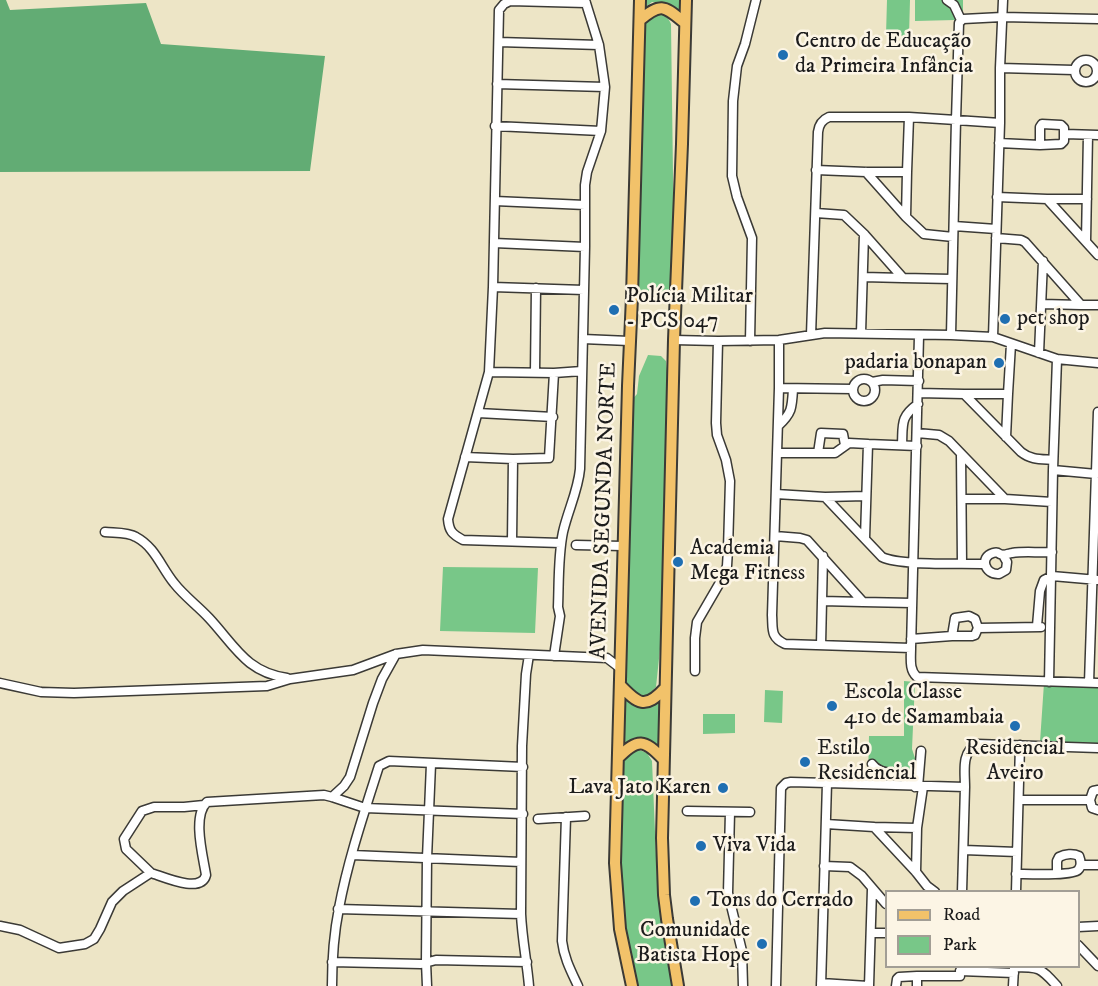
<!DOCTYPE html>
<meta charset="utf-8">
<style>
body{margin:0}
#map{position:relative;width:1098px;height:986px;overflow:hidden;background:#ede5c6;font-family:"IM FELL DW Pica",serif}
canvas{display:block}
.legend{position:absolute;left:885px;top:890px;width:195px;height:78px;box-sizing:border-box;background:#fcf5e5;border:2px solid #a29e95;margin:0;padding:8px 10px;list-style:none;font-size:18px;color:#1c1c1c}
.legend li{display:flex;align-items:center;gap:12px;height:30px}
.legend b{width:30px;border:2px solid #a29e95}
</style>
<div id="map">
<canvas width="1098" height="986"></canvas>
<ul class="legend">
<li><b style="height:8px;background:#f2c26a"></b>Road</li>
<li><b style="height:16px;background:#78c788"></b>Park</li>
</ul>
</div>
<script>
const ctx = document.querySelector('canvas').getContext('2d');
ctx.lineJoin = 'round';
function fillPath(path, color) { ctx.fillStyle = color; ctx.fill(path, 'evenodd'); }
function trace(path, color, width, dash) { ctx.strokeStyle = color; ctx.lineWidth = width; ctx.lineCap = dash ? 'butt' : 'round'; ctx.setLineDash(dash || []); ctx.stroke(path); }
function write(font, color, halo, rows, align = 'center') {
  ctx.font = font + ' "IM FELL DW Pica",serif'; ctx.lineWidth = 5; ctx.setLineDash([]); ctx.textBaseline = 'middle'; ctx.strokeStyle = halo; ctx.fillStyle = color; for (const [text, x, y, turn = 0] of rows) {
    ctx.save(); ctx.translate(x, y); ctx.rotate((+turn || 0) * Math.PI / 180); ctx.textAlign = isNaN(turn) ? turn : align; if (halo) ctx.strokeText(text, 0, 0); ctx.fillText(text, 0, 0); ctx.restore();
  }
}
const green = new Path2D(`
 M643,0H681L680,14L670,5L652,2L643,9Z
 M887,0H910L909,36L886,35Z
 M915,0H963V12H955V20L915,21Z
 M657,14C665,14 668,17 671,24L674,249L672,289L644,301L635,274L644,24L647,19Z
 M648,355L661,356L666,361L669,389L660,649L656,687L648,695L639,698L622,684L629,403L637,394L639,376Z
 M443,567L538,568L535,633L440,631Z
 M904,681L915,682L912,749L917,764L915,779L868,780L869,736H904Z
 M1044,683L1098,684V743L1040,742Z
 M765,690L783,691L782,723L764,722Z
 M623,696C635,710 645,709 660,700L659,747C644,738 636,735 622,747Z
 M703,714H735V733L703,734Z
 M637,749L647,753L652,761L657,879L662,932L673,986H634L622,928L617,862L624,761L628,754Z`);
const forest = new Path2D(`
 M0,0H6L10,10L146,3L161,44L325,56L310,171L0,172Z`);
const minor = new Path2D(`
 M947,0L954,5L961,20
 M499,42L599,45
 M1075 71a11 11 0 1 1 22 0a11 11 0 1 1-22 0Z
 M1000,68L1074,70
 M497,84L605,87
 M495,126L601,131
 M1065,134L1098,135
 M999,143L1040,145L1061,144L1064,141V128L1061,125L1042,124L1040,127V145
 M816,170L866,172H907L909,117
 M866,172L906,217
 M907,172L906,217L924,234L953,237
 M997,197L1047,199L1098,255
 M1047,199H1087
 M495,201L585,205
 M816,213L844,215L864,234L903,278L952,279
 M954,226L996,229
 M996,238L1021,240L1025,242L1081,305H1098
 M1086,241L1088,135
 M494,243L585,247
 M863,277L903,278
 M493,287L584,290
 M1042,304L1081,305
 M861,333L864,234
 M811,335L818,132C819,124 822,120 829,117H909L956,120L959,23L963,19L1002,17L1098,19
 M951,335L956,120L1000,123
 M993,337L1000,123V68L1003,0
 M583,339L629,341
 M674,340L718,341L779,340L825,333L951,335L993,337L1057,359L1098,363
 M779,340V388L772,615C773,629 770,637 785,644L911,648C911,659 909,670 917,677L1098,683
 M750,341L752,238L737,197L732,176L733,101L737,66L745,44L756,0
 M1039,353L1043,261
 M489,372L554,373L582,371
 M535,372L536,288
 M853 390a11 11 0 1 1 22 0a11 11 0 1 1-22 0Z
 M872,382L883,380L919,381
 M779,388L853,389
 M918,393L964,394L1021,452C1031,460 1041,459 1053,460
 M964,394H1008L1011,344
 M478,413L553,417
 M778,426C792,413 792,408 793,389
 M917,433L939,435L949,441L1005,499L1052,502
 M1006,437L1008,394
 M902,444C903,424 900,417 918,404
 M845,445L843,434L821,433L818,453H835L849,443L868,444
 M777,453H818
 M961,454L962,563
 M465,457L513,459L549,458L554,373
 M1053,470L1096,474
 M776,494L825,497L882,557C900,566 962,563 985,564
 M825,497L866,496
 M962,499H1005
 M105,532C115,533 128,532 136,537C155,547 161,567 174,583C184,596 198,606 209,618C235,646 246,672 287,678
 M775,536L800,538L807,540L863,602L912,603
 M865,538L868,444L917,446
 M512,541L513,459
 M561,543L463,540C452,534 449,531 448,519L489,372L493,287L499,10L504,4L510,1L586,3
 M576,545L623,546
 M1003,555L1007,562L1006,570L999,574C985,575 979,557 993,553C1000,551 996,554 1003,555C1004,555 1011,553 1012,553C1025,551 1039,553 1052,552
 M822,601L863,602
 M969,616L975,619L978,628L975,635L972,636H952L955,618Z
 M1037,626L1040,591L1044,580L1052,576L1098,580
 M978,628L1041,627
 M911,639L952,636
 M821,645L823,556
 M911,648L919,336
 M554,656L560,616L558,607C559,583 558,556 563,532C568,510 578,491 580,469L585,247V185L587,172L601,131L605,87L599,45L585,0
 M695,671V638L697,622L722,579L727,566L728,549L730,481L726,460L717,435L716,423L718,341
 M1049,682L1053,470L1057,359
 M0,683L41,692L74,693L267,686L290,679L353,670L396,654L423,650L607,658L620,668
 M1089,683L1098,412
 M872,764C881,777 904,770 915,787
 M918,787L921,751
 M1098,790L1093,791L1090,800L1092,808L1098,810
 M332,797L344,786L350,777L373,703L382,679L396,654
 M1019,800H1090
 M687,811L750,812
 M730,812L728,893L742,951L743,986
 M566,817L562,941C564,958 571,971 578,986
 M538,819L585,816
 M826,824L874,827L916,872L927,886L935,892
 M874,827L917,828
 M964,850L1017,852
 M352,855L521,862
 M1081,865H1098
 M824,866L850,867L862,876L886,904
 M916,872L917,828L923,787
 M151,873L126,849L124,839L142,811L154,807H184L204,805
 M1016,874C1027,874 1072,876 1078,870C1082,866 1081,861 1079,856C1073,853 1065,854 1059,857L1057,861V874
 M962,892L965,787
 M1016,892L1020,745
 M338,909L521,914
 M0,926L20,930L59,948L85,944L94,939L100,929L112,902L123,891L149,874L151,873C164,877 201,894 206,875C203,856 192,816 207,802L324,795L332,797L365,808L523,814
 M1078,927L1098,926
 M871,933H886
 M1078,945L1098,966
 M332,962L421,964L436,960L527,962
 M1014,967C1039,967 1040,967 1057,986
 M960,971L1014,973
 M917,976H960
 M821,983L868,986
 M332,986C332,960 334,933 339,908C348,860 364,813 379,766L389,761L523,767
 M427,986L426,962L427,858L431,764
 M529,986C527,962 522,938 521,914L522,746L526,674L529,655
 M776,986L781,788L786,783L791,782L827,783
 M821,986L827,783L965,787C965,771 961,752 977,744L1098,748
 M869,986L872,889
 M896,986L897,979L899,977L917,976V986
 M1013,986L1014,968`);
const major = new Path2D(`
 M640,20C662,1 665,7 685,23
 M620,685C638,704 645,710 665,688
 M618,758C638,738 644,739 663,759
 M632,986L620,929L615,863L628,386L632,297L640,0
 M678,986L667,919L664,895L662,838L674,340L682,144L686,0`);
const markers = [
 [783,55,6,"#1f6fb2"],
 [614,310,6,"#1f6fb2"],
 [1005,319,6,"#1f6fb2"],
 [999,363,6,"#1f6fb2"],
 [678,562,6,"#1f6fb2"],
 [832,706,6,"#1f6fb2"],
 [1015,726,6,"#1f6fb2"],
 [805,762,6,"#1f6fb2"],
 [723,788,6,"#1f6fb2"],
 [701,846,6,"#1f6fb2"],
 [695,901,6,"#1f6fb2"],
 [762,944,6,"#1f6fb2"]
];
const poiNames = [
 ["Centro de Educação",795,42],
 ["da Primeira Infância",795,67],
 ["Polícia Militar",626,297],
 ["- PCS 047",626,322],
 ["pet shop",1017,319],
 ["padaria bonapan",987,363,"right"],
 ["Academia",690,549],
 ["Mega Fitness",690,574],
 ["Escola Classe",844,693],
 ["410 de Samambaia",844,718],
 ["Estilo",817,749],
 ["Residencial",817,774],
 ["Residencial",1015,749,"center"],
 ["Aveiro",1015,774,"center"],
 ["Lava Jato Karen",711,788,"right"],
 ["Viva Vida",713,846],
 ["Tons do Cerrado",707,901],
 ["Comunidade",750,931,"right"],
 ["Batista Hope",750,956,"right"]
];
const streetNames = [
 ["AVENIDA SEGUNDA NORTE",605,511,-88]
];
fillPath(green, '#78c788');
fillPath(forest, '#62ac74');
trace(minor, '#3b3a36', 11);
trace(major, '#3b3a36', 14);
trace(minor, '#fff', 8);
trace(major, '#f2c26a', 10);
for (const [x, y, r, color] of markers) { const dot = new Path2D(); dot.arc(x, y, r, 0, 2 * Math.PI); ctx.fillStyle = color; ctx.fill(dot); trace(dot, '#fcf5e5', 2); }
write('22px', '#1c1c1c', '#fcf5e5', poiNames, 'left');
write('22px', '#1c1c1c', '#fcf5e5', streetNames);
</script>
